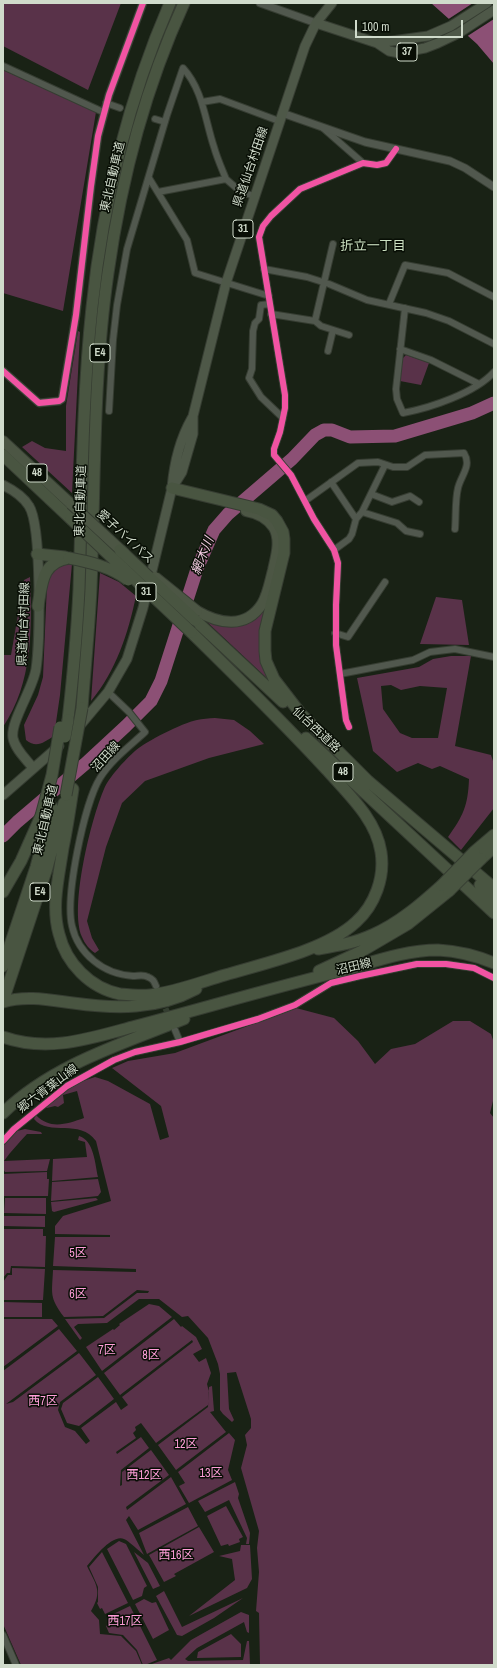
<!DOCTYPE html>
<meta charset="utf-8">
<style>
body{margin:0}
#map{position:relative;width:497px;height:1668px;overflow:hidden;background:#192215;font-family:"Archivo Narrow",sans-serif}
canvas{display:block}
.frame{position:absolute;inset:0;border:4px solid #d0dbcb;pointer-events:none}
.scale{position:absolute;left:355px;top:20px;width:108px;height:18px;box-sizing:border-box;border:2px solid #d0dbcb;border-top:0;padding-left:5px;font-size:12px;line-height:14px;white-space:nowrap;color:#d0dbcb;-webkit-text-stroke:3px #080e05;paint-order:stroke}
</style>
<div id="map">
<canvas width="497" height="1668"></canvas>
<div class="frame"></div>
<div class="scale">100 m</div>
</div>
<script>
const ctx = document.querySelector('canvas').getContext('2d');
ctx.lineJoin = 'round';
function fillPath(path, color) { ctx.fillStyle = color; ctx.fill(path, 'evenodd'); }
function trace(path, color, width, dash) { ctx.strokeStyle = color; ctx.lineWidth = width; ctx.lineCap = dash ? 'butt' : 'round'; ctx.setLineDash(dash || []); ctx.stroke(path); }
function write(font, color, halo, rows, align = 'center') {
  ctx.font = font + ' "Archivo Narrow","Noto Sans JP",sans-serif'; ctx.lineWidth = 3; ctx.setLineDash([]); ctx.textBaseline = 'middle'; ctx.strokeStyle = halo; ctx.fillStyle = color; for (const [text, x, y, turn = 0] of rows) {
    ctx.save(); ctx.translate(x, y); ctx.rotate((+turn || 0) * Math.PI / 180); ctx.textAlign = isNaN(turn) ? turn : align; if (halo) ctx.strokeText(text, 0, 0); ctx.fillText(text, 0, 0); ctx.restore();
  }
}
const green = new Path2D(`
 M3,3H121L88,90L3,46Z
 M3,70L96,112L63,311L3,293Z
 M78,331L80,332L72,493L22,447L32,441L45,448L66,451V406Z
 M406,355L429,363L421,385L400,381L401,360Z
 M62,563L72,564L60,695L54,736C44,742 37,749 26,740L24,725L38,695L43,677L47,584L53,571Z
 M100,573L119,582L136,596C128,634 116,671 91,701Z
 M30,577C32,629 33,682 3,727V655H11L24,580Z
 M436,597L462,600L469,645L420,644Z
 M267,608L271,682L207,622C234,631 246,628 267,608Z
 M451,656H471L455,746L491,755L494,764V808L461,850L448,837C463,816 468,806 469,779L440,766L432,769L418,763L397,772L373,751L357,678L419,667L433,659ZM391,685L401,690L420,686L447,688L438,738H412L400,733L383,709L381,686Z
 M215,718L234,720L250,731L264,744L209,758L145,781L122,803L106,847L87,921L92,938L99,950L95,953C89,949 85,944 82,937C69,908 91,819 104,789C109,777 125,760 135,751C145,742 182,723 197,720C202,719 209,718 215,718Z
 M296,1008L334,1018L358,1041L375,1064L391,1049L415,1044L453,1021H470L491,1034L494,1043V1097L490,1113L494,1118V1665H260L259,1613L256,1611L259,1572L257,1548L259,1531L241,1468L247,1445L245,1435L251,1428V1419L236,1372L227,1373L229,1409L234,1420L232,1422L223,1414L220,1410V1374L218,1364L208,1338L188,1316L182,1317L159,1299H139L107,1323L78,1324L74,1327L82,1338L80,1340L65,1319L104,1318L137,1293H148L149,1291L137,1290L103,1316L64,1317C49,1297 52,1294 53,1270L136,1272V1269L53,1266L55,1237H110V1235L55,1234V1226L63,1216L111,1201L96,1141C80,1118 49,1137 34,1119L36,1115C50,1130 67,1124 84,1118L77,1091L63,1095L64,1103L58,1107L55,1106L47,1108L45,1107L77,1083L95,1077L108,1081L150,1104L160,1140L169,1137L161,1106L112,1068L128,1061L175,1053Z
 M25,1129L41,1132L42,1134H27C19,1143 11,1151 4,1161L50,1159L47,1171L5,1172L3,1169V1146L17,1131Z
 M79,1136C94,1140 95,1164 98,1177L52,1181L53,1159L87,1157L85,1142L78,1140Z
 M47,1172V1179H49L48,1196H3L4,1176L3,1174Z
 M98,1179L101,1192L98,1196L51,1201L52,1182Z
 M5,1198H46V1214L4,1213Z
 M96,1198L98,1200L54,1212L52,1211L51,1202Z
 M4,1216H45V1227L3,1226Z
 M3,1229H43V1236H46L45,1267L11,1266L10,1273H7L3,1278Z
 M12,1268L45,1269L43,1300H3V1282L8,1275H12Z
 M3,1302L42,1303V1317H3Z
 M149,1304L159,1306L172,1317L102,1371L86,1347L113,1329L114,1330L120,1325L119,1324Z
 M3,1319H52L58,1326L3,1367Z
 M174,1319L181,1327L182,1326L196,1337L202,1349L193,1354L199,1362L206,1358L211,1373L207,1384L209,1392L208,1405L156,1443L141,1423L135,1427L136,1430L133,1433L136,1438L116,1452L117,1454L141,1437L149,1448L121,1470L120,1486L122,1485V1472L151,1450L169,1475L126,1507L127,1510L171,1477L186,1504L138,1530L129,1516L126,1520L144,1555C139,1551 129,1541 124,1539C112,1534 94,1558 87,1566C96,1585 103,1591 91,1611L99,1620L100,1634L121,1636L136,1651L142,1665H21L3,1624V1371L59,1329L77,1351L6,1404L13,1402L79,1353L96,1375L60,1402L58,1410L65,1427L75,1431L86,1444L90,1441L81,1428L116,1402L121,1410L128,1405L122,1397L193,1342L192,1340L120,1395L104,1373Z
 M98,1377L114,1399L79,1426L67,1423L61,1409L63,1403Z
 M212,1386L214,1411L210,1412L226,1432L176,1470L158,1445L208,1407L209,1387Z
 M229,1433L235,1440L228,1470L232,1480L189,1503L179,1486L185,1483L178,1472Z
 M235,1482L239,1494L238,1498L250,1533L249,1544H246L247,1538L229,1500L205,1512L198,1501Z
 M226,1506L243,1537L239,1539L240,1542L229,1546L228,1544L221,1546L207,1516Z
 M188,1507L198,1526L147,1554L139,1533Z
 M199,1527L214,1552L174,1574L176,1576L164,1582L149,1555Z
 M119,1541L126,1544L147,1586L144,1588L142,1596L133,1600L107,1549Z
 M241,1545H250L252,1579L247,1588L189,1616L235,1580L232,1559L219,1556L240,1551Z
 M102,1552L128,1603L105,1614L102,1608L100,1609L97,1603L98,1602V1587L89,1567Z
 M134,1552L148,1563L160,1586L153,1589Z
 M164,1591L182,1627L243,1598L214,1618L182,1636L177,1635L156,1596Z
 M144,1599L152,1603L156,1602L169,1630L153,1639L135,1604Z
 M130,1606L157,1660L145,1665H143L137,1650L123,1635L109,1633L106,1626L110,1624L107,1617Z
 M241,1612L249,1615V1633L247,1632L244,1622L197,1648L185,1659L188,1661L243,1660L247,1641H249L250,1665H149L169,1658L171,1660L191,1640Z
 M231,1634L241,1644V1657L197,1658L198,1652Z`);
const water = new Path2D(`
 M431,3H494V64L477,44Z`);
const pier = new Path2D(`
 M473,3H494V19L466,37L447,20Z`);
const river = new Path2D(`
 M3,836L17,822L85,764L126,726L151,701L161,681L197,569L214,530L228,514L292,459L315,435L324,430H332L350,437L395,436L472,413L494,403`);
const minorTunnel = new Path2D(`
 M162,1000L170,1019`);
const minor = new Path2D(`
 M3,66L103,112
 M202,102L220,99L279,121
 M106,103L120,108
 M155,119L165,122
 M323,128L363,163
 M149,178L187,240L195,273L269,296
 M158,192L226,179L241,192L254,196
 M264,269L307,277L329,284L367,300L426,313L449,321L494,344
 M270,304L261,305L259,319L255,323L253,331L252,369L249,378L261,397L283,418
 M389,304L405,265L448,273L494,297
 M405,308L396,389L397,399L403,413C430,408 475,393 494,372
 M271,314L315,321L321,326L349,335
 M315,321L333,244
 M400,349L431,360L479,384
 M328,351L333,330
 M109,411L113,340L117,305L127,249L167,115L183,68C203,90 205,120 214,147C217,158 222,169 226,179
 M331,482L356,519
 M371,494L392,502L410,496L419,502
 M305,501L358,463L378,462L393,467H407L425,455L464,453C472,466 461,475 458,488C455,500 456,516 455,529
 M362,512L397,523L406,531L420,534
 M334,550L349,539L352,534L356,519L362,512L385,465
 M335,633L348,637L385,582
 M340,674L413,660L430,652L455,649L494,657
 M108,692L129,712L145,732C130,746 111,760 100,778C84,804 65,897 72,926C75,940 83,952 94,961C106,971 119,975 133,976C138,976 143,974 148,977C153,979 154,981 156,986
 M349,727L346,720L336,645V605L338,563L334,550L314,519L291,475L274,455V449L280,432L285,408V395L259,237L263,226L271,216L300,189L363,163L377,165L386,163L396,149
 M175,1030L180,1042
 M3,1141L14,1129L67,1086L114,1060L135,1052L180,1042L258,1019L295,1005L331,983L360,976L417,964H446L474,968L494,978
 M3,1635L16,1665`);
const tertiary = new Path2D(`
 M260,3L316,23
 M282,113L365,142L450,161L465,168L494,187
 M3,371L39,403L59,401L62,399L76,315L91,186L98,136L109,95L143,3`);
const primary = new Path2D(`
 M316,23L377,43L389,51L399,53L425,48L438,43L459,33L494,10
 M377,43L428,36L451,26L487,3
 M3,485C13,490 23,496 29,506C42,526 40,642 36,669C33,689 10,722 13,738C15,749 26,759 33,768
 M172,488L182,472L193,434V416L226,283L305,46L316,23L332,3
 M77,729L108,692L127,659L143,608L172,488C174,464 180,439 192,418
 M3,795L59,746`);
const trunk = new Path2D(`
 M3,441L71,504
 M197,611C219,624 246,629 262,604C268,594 270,581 273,570C276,556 281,541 274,528C268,518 257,513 246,511`);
const motorway = new Path2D(`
 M3,455L71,519
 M172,488L259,509L272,515L277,521L283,532L284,539V553L265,631V651L266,661L274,679L301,714L368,781L494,888
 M37,554L65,557
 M38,606C42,583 42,562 69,558
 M195,620L283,702
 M82,708C85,668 89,629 91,589C95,484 93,377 108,273C121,180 145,88 184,3
 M68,720C73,676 77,632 79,589C82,495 82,400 92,307C103,202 128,100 170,3
 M306,738L494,913
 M73,789C70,809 67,829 63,848C59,876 51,906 59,934C66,963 90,988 120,994C130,995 141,996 150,995C176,992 201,982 225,975C265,963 326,950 356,922C375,905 385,877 381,852C376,819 348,794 327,770C283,722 237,677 191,632
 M474,852L494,835
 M481,859L494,847
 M480,885L494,899
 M3,892L21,861L41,816
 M318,949C336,946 355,943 372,935C398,924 421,904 442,885
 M3,966L36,867L52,807
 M319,971L362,951L408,924L449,891
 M3,1001L47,868L64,803
 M3,1002C26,995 50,1000 73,1003C116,1009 157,1010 196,989
 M3,1037C49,1053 91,1038 136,1026C204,1008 272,988 341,971C373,962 405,950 438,950C457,951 477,956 494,963
 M3,1113C52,1065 122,1044 184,1019`);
const trunkBridge = new Path2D(`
 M71,504L125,554
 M155,577L197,611`);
const motorwayBridge = new Path2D(`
 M71,519L191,632
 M120,550L195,620
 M69,558C90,562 111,567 128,580
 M65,737L68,720
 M66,795L82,708
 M41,816L52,775L60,727
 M442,885L474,852
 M449,891L481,859`);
const cycleway = new Path2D(`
 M3,371L39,403L59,401L62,399L76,315L91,186L98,136L109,95L143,3
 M349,727L346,720L336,645V605L338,563L334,550L314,519L291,475L274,455V449L280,432L285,408V395L259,237L263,226L271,216L300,189L363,163L377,165L386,163L396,149
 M3,1141L14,1129L67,1086L114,1060L135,1052L180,1042L258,1019L295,1005L331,983L360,976L417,964H446L474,968L494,978`);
const shields = [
 [407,52,20],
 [243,229,20],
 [100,353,20],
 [37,473,20],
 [146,592,20],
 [343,772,20],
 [40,892,20]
];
const shieldNames = [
 ["37",407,52],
 ["31",243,229],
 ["E4",100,353],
 ["48",37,473],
 ["31",146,592],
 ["48",343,772],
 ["E4",40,892]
];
const streetNames = [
 ["県道仙台村田線",251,167,-71],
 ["東北自動車道",113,177,-77],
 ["東北自動車道",81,501,-88],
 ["愛子バイパス",125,537,43],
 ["県道仙台村田線",24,624,-88],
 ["仙台西道路",316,730,43],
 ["沼田線",106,757,-48],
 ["東北自動車道",46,820,-77],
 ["沼田線",354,967,-13],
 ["郷六青葉山線",48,1089,-37]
];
const parkNames = [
 ["5区",78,1254],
 ["6区",78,1295],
 ["7区",107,1351],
 ["8区",151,1356],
 ["西7区",43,1402],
 ["12区",186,1445],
 ["13区",211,1474],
 ["西12区",144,1476],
 ["西16区",176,1556],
 ["西17区",125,1622]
];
const neighbourhoodNames = [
 ["折立一丁目",373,247]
];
const waterNames = [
 ["網木川",203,556,-68]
];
fillPath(green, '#593249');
fillPath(water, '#8c5075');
fillPath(pier, '#192215');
trace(river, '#8c5075', 13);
trace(minorTunnel, '#343e30', 6, [6, 3]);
trace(minor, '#363d32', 8);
trace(tertiary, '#363d32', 9);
trace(primary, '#363d32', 11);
trace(trunk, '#363d32', 12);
trace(motorway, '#363d32', 13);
trace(minor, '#51584e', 6);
trace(tertiary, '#51584e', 7);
trace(primary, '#4e5848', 9);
trace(trunk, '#4c5644', 10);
trace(motorway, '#495541', 11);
trace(trunkBridge, '#363d32', 12, []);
trace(motorwayBridge, '#363d32', 13, []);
trace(trunkBridge, '#4c5644', 10);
trace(motorwayBridge, '#495541', 11);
trace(cycleway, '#f153a3', 6);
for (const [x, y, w] of shields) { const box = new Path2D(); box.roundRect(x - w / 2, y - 9, w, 18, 3); ctx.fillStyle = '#080e05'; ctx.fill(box); trace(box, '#d0dbcb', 1); }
write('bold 11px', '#d0dbcb', null, shieldNames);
write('12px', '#d0dbcb', '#080e05', streetNames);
write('12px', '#ff9ed9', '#080e05', parkNames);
write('13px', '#cbe0c1', '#080e05', neighbourhoodNames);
write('italic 13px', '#f5cde4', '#080e05', waterNames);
</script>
